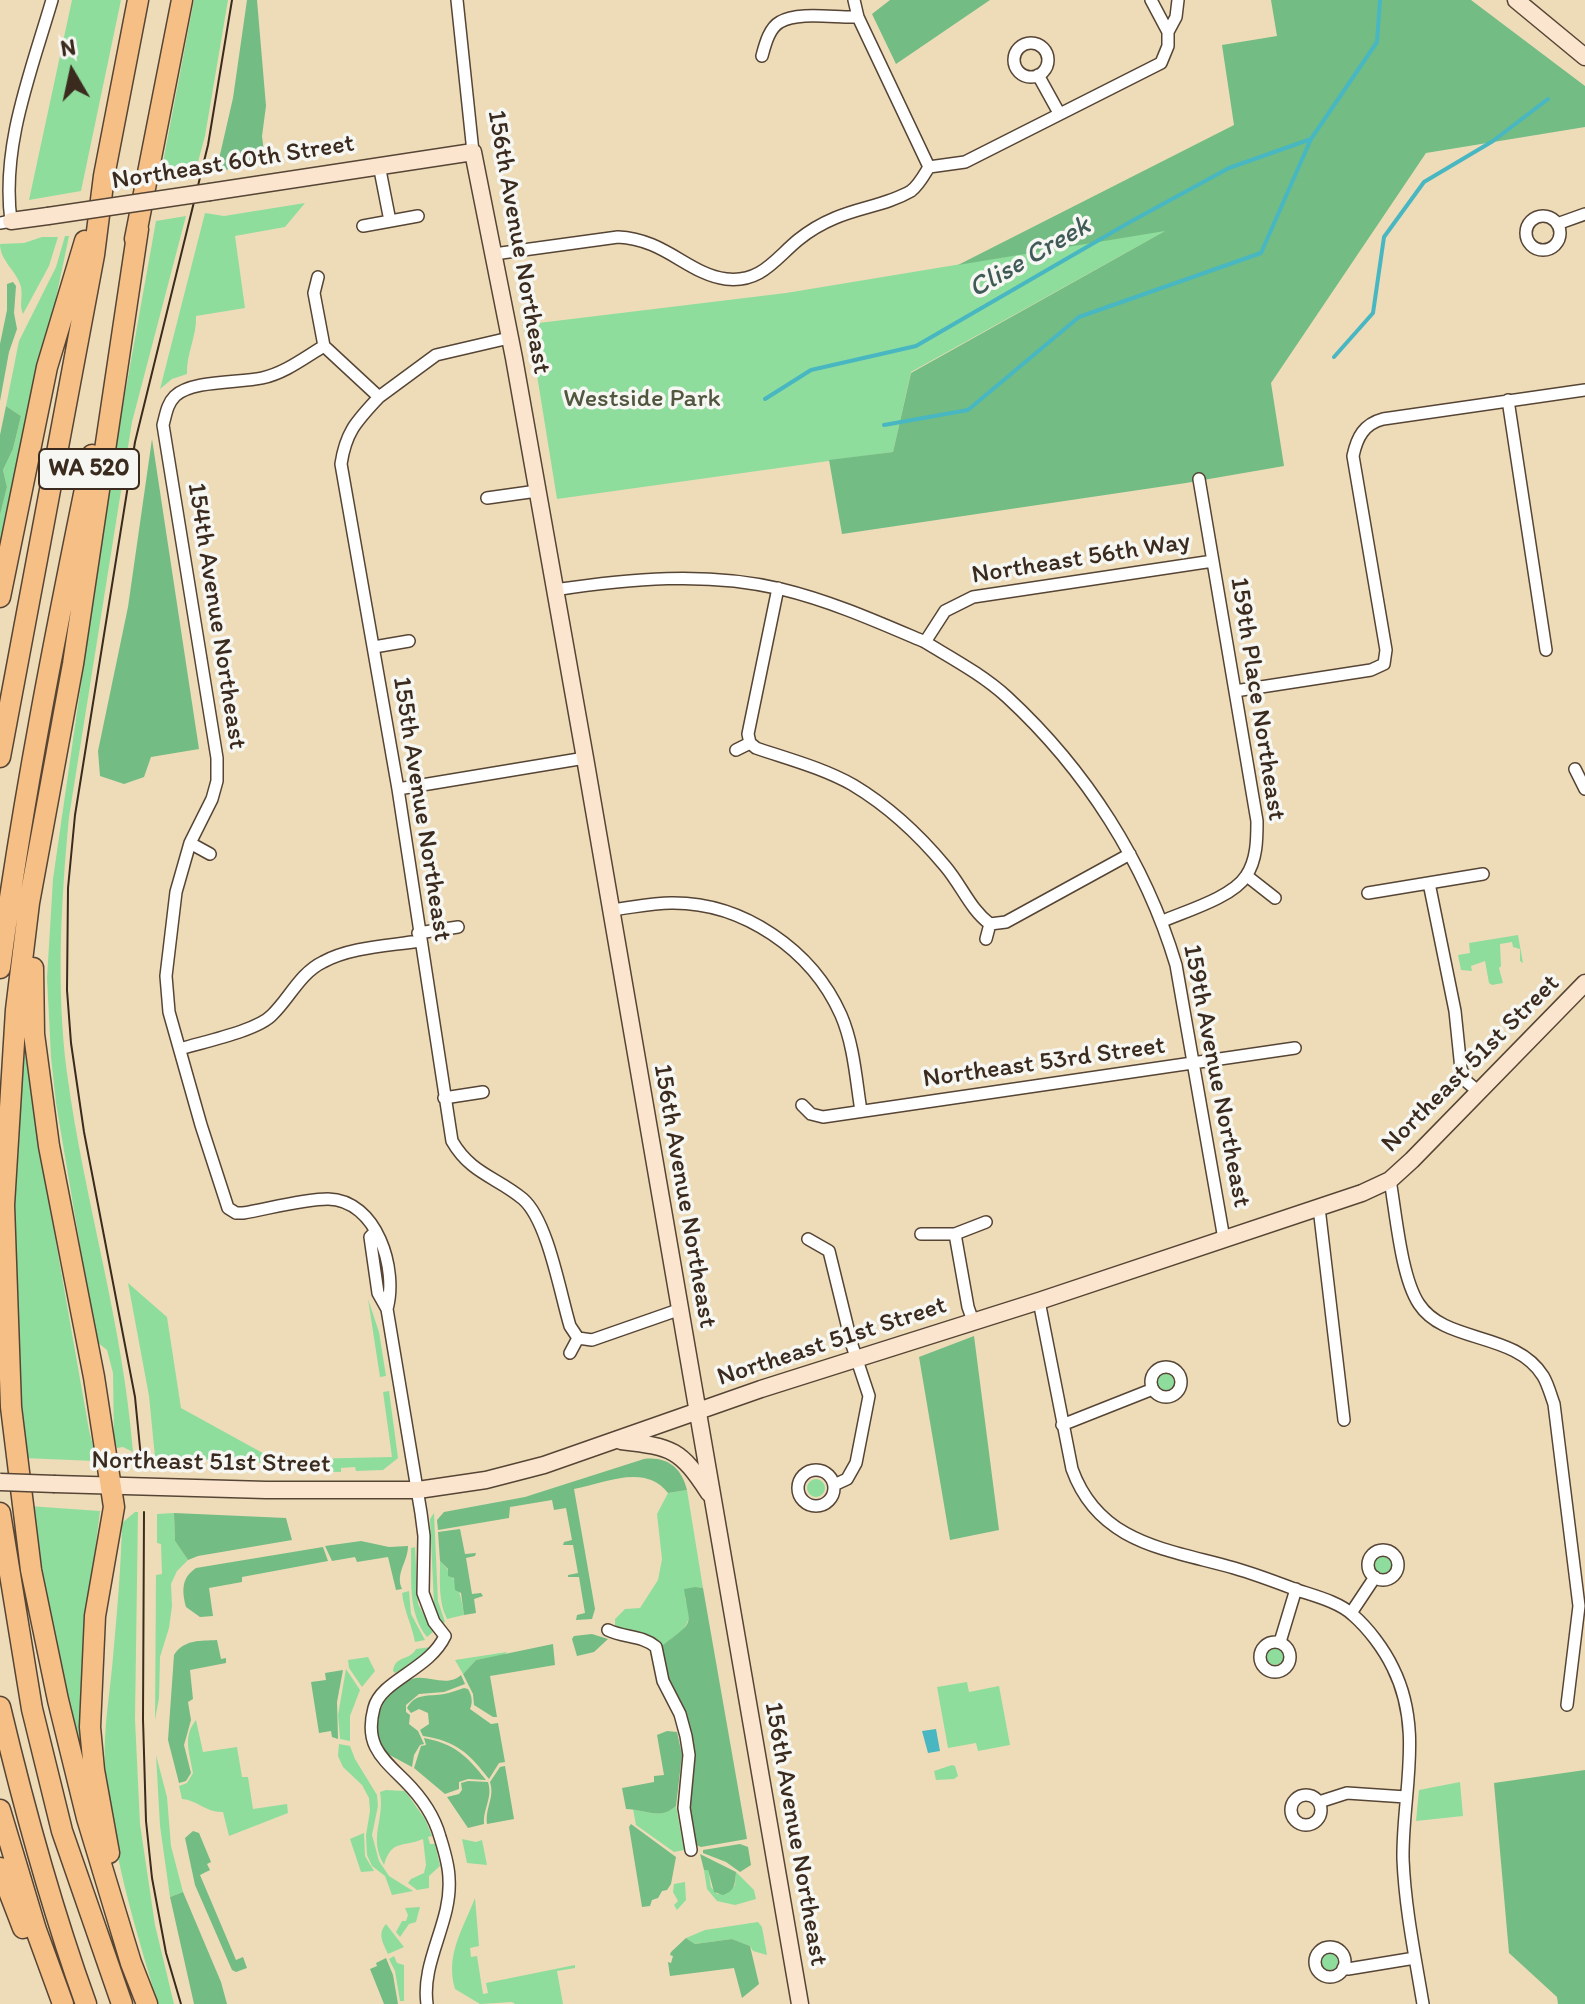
<!DOCTYPE html>
<style>
body{margin:0}
#map{position:relative;width:1585px;height:2004px;overflow:hidden;background:#eedcb9;font-family:Itim,sans-serif}
canvas{display:block}
.north{position:absolute;left:32px;top:32px;width:80px;height:80px;-webkit-text-stroke:6px #f6f6f2;paint-order:stroke;rotate:351deg;font-size:22px;font-weight:700;line-height:32px;text-align:center;color:#3b2a1e}
.north::after{content:'';display:block;margin:auto;width:28px;height:36px;background:#3b2a1e;clip-path:polygon(50% 0,100% 100%,50% 72%,0 100%)}
</style>
<div id="map">
<canvas width="1585" height="2004"></canvas>
<div class="north">N</div>
</div>
<script>
const ctx = document.querySelector('canvas').getContext('2d');
ctx.lineJoin = 'round';
function fillPath(path, color) { ctx.fillStyle = color; ctx.fill(path, 'evenodd'); }
function trace(path, color, width, dash) { ctx.strokeStyle = color; ctx.lineWidth = width; ctx.lineCap = dash ? 'butt' : 'round'; ctx.setLineDash(dash || []); ctx.stroke(path); }
function write(font, color, halo, rows, align = 'center') {
  ctx.font = font + ' Itim,sans-serif'; ctx.lineWidth = 7; ctx.setLineDash([]); ctx.textBaseline = 'middle'; ctx.strokeStyle = halo; ctx.fillStyle = color; for (const [text, x, y, turn = 0] of rows) {
    ctx.save(); ctx.translate(x, y); ctx.rotate((+turn || 0) * Math.PI / 180); ctx.textAlign = isNaN(turn) ? turn : align; if (halo) ctx.strokeText(text, 0, 0); ctx.fillText(text, 0, 0); ctx.restore();
  }
}
const green = new Path2D(`
 M72,0H121L81,191L29,200Z
 M194,0H228L205,136L194,177L159,183Z
 M305,203L285,227L235,236L245,308L196,316C197,336 186,354 187,374L172,379L160,389L205,213L224,216Z
 M186,216L132,422L69,817C61,901 56,989 67,1073C84,1200 123,1323 133,1452L123,1447L117,1448L114,1440L113,1373L107,1350L96,1341L56,1103L51,1057L47,978L53,879L113,461L156,221Z
 M1167,230L911,372L893,452L557,499L535,363L522,325L786,293Z
 M65,236H69L3,551L0,546V515L7,487L3,470L13,449L21,416L6,406L19,341L56,267Z
 M42,237H58L49,266L23,314C19,305 23,297 21,287C17,271 0,261 0,244L24,243Z
 M1518,935L1523,963L1520,961V949L1513,947L1512,942L1500,944L1501,966L1499,968L1503,983L1492,985L1489,983L1485,961L1471,966L1472,971L1461,970L1458,955L1470,953L1469,943Z
 M21,1022L39,1146L89,1430L96,1458L95,1461L23,1458L13,1198Z
 M128,1283L167,1317L181,1408L270,1457L305,1459L392,1457L383,1392L389,1391L398,1458L383,1470L356,1471L355,1467L341,1468V1472L287,1471L267,1463L155,1457L149,1396Z
 M368,1299L379,1332L386,1376L380,1377Z
 M1157 1382a9 9 0 1 1 18 0a9 9 0 1 1-18 0Z
 M807 1488a9 9 0 1 1 18 0a9 9 0 1 1-18 0Z
 M687,1490L703,1588L696,1587L685,1598C696,1626 682,1630 662,1646C648,1630 632,1635 615,1627V1619L625,1609L640,1608L658,1580L662,1559L657,1514L668,1493Z
 M29,1506L100,1511L86,1623L85,1756L81,1758L45,1600Z
 M135,1512H138L135,1719L140,1824L155,1925L174,2004H158C135,1927 110,1847 105,1766C103,1729 110,1694 113,1657C117,1613 121,1568 122,1523Z
 M174,1513L175,1541L188,1560L177,1571L171,1584L172,1606L169,1628L160,1657L159,1698L155,1720L156,1575L162,1574L161,1544L157,1543V1514Z
 M434,1513L438,1601L445,1622L442,1624L434,1604L430,1519Z
 M415,1547L418,1604L433,1632L427,1637C407,1612 412,1578 411,1548Z
 M1374 1565a9 9 0 1 1 18 0a9 9 0 1 1-18 0Z
 M440,1561C456,1577 461,1593 464,1615L447,1619C438,1601 440,1581 440,1561Z
 M409,1591L411,1614L425,1640L415,1642C412,1625 404,1611 402,1593Z
 M431,1647L409,1666L395,1673L393,1671C395,1655 410,1661 416,1649Z
 M1266 1656a9 9 0 1 1 18 0a9 9 0 1 1-18 0Z
 M507,1652L504,1655L476,1660L463,1674L455,1660Z
 M368,1657L375,1671L362,1687L349,1668L348,1660Z
 M346,1669L360,1690L350,1716V1741L340,1739L338,1715Z
 M967,1682L969,1692L999,1686L1010,1745L978,1751L976,1743L948,1748L937,1687Z
 M196,1720L203,1752L237,1747L242,1777H248L253,1809L287,1804L288,1813L229,1836L223,1812C207,1813 197,1800 182,1799L179,1786L187,1783L193,1773C190,1754 182,1737 196,1720Z
 M339,1744L350,1746L355,1759L377,1795L378,1806L372,1835L379,1861L389,1876L413,1891L392,1895L385,1876L372,1866L367,1855L366,1835L370,1811L369,1798L362,1785L343,1767L338,1756Z
 M156,1755L167,1797L171,1846L183,1892L170,1897L160,1826Z
 M952,1765L955,1766L958,1776L954,1779L936,1780L934,1771Z
 M1460,1782L1463,1816L1416,1821L1419,1790Z
 M386,1790L405,1791L425,1819L432,1836L428,1837L430,1844H435L440,1866L429,1876V1888L417,1890L408,1883L411,1879L424,1873L426,1865L423,1839C401,1848 392,1839 384,1865C368,1837 385,1820 380,1792Z
 M676,1806L684,1850L674,1852L636,1825L633,1809C650,1813 662,1818 676,1806Z
 M364,1833L365,1856L374,1871L361,1872L350,1839Z
 M462,1839L476,1842L482,1840L487,1865L467,1863Z
 M708,1869L711,1887L717,1894L727,1893L735,1885L736,1872L754,1890L756,1899L735,1905L717,1901L707,1889L704,1870Z
 M685,1882L686,1900L677,1910L674,1905L678,1901L673,1892L674,1884Z
 M475,1898L479,1946L470,1948L471,1957L477,1956L483,1994L488,1993L486,1983L575,1965V1968L557,1971L563,2004H515L512,2002L480,2004L455,1989C445,1955 463,1929 475,1898Z
 M420,1907L416,1922L409,1924L400,1937L396,1932L402,1921H406L408,1915L405,1908Z
 M758,1922L762,1927L767,1955L753,1951L750,1946L732,1939L695,1944L686,1938L705,1930Z
 M386,1924L404,1947L388,1954C383,1943 377,1934 386,1924Z
 M1320 1962a9 9 0 1 1 18 0a9 9 0 1 1-18 0Z
 M394,1956L397,1963L404,1965V2001H400L395,1971L389,1959Z`);
const forest = new Path2D(`
 M247,0H257L266,106L262,136L265,161L216,172L233,98Z
 M890,0H990L896,64L872,14Z
 M1271,0H1471L1585,86V127L1426,153L1271,383L1284,466L1186,483L842,534L829,460L893,452L911,373L1165,231L958,265L1234,125L1222,45L1277,36Z
 M13,282L16,286L14,313L17,329L9,352L0,401V344L7,310V284Z
 M6,406L21,416L13,449L3,470L7,487L0,515V435Z
 M152,439L199,749L151,757L144,777L124,784L100,776L98,751L128,607Z
 M974,1336L999,1530L950,1540L919,1357Z
 M644,1459C667,1456 682,1468 687,1490L668,1493C646,1463 604,1483 574,1489L595,1609L592,1619L576,1620L577,1615L585,1613L579,1577H568V1575L578,1573L573,1545H563L564,1542L572,1540L566,1508L554,1510L552,1500L510,1507L509,1518L438,1530L437,1520L444,1512L525,1497Z
 M174,1513L286,1518L292,1540L198,1556L188,1560L175,1541Z
 M460,1529L465,1554L476,1553L475,1556L466,1558L472,1594L481,1593L483,1596L474,1599L476,1613L464,1615L461,1593L455,1590L454,1578L448,1576V1569L440,1561L438,1532Z
 M361,1541L389,1547L408,1546C408,1562 395,1573 402,1589L396,1590L388,1557L357,1562L355,1557L332,1561L325,1546Z
 M323,1547L328,1561L242,1577V1582L209,1588L213,1616L200,1617L186,1607C182,1591 181,1578 196,1568Z
 M696,1587L703,1588L747,1839L701,1847L696,1845L690,1809L694,1756L691,1730L686,1712L670,1683L662,1646C696,1619 690,1629 684,1589Z
 M592,1634L608,1639L594,1652L577,1656L572,1639L574,1636Z
 M217,1640L221,1659L226,1658V1663L190,1670L193,1699L188,1702L191,1720L184,1745L191,1773L186,1781L179,1783L168,1740L174,1655C184,1639 201,1641 217,1640Z
 M553,1644L555,1665L490,1676L497,1717H493L474,1705L473,1694L463,1674L476,1660Z
 M343,1670L337,1702L338,1739L332,1737L331,1731L319,1733L311,1682L326,1680L325,1673Z
 M461,1675L465,1684L444,1692L419,1694L406,1705V1712L410,1715L409,1724L418,1731L424,1744L420,1745L414,1755L412,1767L384,1752C370,1724 380,1690 412,1679C427,1674 447,1688 461,1675Z
 M464,1688L468,1689C472,1696 473,1702 470,1709L491,1724L498,1723L505,1762L499,1763L489,1779C469,1753 456,1741 423,1736L420,1730L429,1724L428,1713L419,1709L411,1713L407,1708C416,1692 429,1697 444,1694C450,1693 457,1690 464,1688Z
 M667,1731L677,1732L682,1755L676,1806C659,1821 645,1809 626,1809L622,1788L654,1782V1776L664,1775L657,1735Z
 M424,1738C455,1744 467,1756 486,1780L468,1779L459,1782V1789L445,1794L414,1768L421,1746L426,1745Z
 M505,1766L514,1819L487,1824C485,1807 495,1798 490,1782L500,1767Z
 M1585,1770V2004H1558L1557,1997L1509,1953L1494,1783Z
 M468,1781L488,1782C493,1798 483,1808 484,1824L468,1828L447,1797L459,1794L462,1790L461,1783Z
 M631,1824L676,1857L671,1884L667,1890L662,1891L658,1898L652,1900L650,1906L642,1907L629,1827Z
 M193,1831L199,1833L211,1862L207,1864L210,1870L200,1875L236,1960L243,1957L247,1968L236,1972L232,1970L195,1885L185,1838Z
 M740,1844L748,1847L751,1865L740,1872L726,1862L703,1853V1850Z
 M700,1854L736,1872C735,1884 735,1891 723,1895L714,1892L708,1870H704Z
 M183,1892L221,1982L227,2004H194L170,1897Z
 M686,1938L695,1944L732,1939L750,1946L759,1984L742,1998L734,1968L670,1976L668,1962L671,1963L673,1956L670,1955L671,1952Z
 M386,1958L393,1975L398,2004H384L370,1969L377,1966L376,1963Z`);
const water = new Path2D(`
 M936,1729L940,1751L928,1753L922,1731Z`);
const stream = new Path2D(`
 M1334,357L1373,313L1384,237L1424,182L1493,141L1548,99
 M765,399L811,370L916,346L1130,222L1229,168L1311,139
 M884,425L968,410L1079,317L1261,253L1311,139L1377,42L1380,0`);
const street = new Path2D(`
 M457,0L473,152
 M854,0L858,17L929,167
 M1151,0L1168,32L1176,17L1178,0
 M1014 60a17 17 0 1 1 34 0a17 17 0 1 1-34 0Z
 M762,56C765,45 769,28 780,22C798,11 836,18 858,17
 M1038,75L1059,113
 M379,165L390,221
 M1526 233a17 17 0 1 1 34 0a17 17 0 1 1-34 0Z
 M0,223L11,221C1,146 31,72 52,0
 M1557,224L1585,214
 M363,226L418,216
 M494,254L618,237C665,239 688,274 726,279C761,283 775,259 798,240C809,231 823,223 835,218C860,207 887,205 911,191C919,185 924,175 929,167L965,162L1161,63L1168,46V32
 M318,277L314,293L324,346L379,397C357,421 346,431 341,464L398,789L452,1141C471,1174 497,1177 523,1199C548,1221 560,1293 570,1326L578,1338
 M324,346C304,358 285,373 262,378C239,383 192,380 175,396C167,404 166,414 163,425L217,758V781L212,799L190,843L176,892L166,976L169,1012L201,1125L228,1208L236,1213H243C267,1209 304,1199 328,1199C377,1200 398,1269 387,1309
 M379,397L436,355L509,338
 M1508,400L1546,650
 M487,498L537,491
 M554,590C628,579 706,571 781,589C831,601 878,622 925,642L945,611L973,597L1213,561
 M925,642C953,659 983,675 1007,697C1086,770 1145,862 1176,965L1224,1239
 M374,647L409,641
 M1384,664L1386,650L1353,456C1357,437 1364,424 1383,419L1585,390
 M1235,691L1371,670L1384,664
 M750,743L756,748C788,759 823,768 853,785C888,806 920,836 945,866C962,886 970,909 990,924
 M750,743L748,734L778,588
 M736,750L750,743
 M1575,769L1585,789
 M398,789L585,758
 M190,843L210,854
 M1247,876L1275,898
 M1429,883L1455,1011L1461,1069L1467,1082L1479,1092
 M1368,893L1483,874
 M610,910C630,908 651,903 671,903C743,902 812,950 841,1015C854,1045 856,1080 861,1111
 M1163,921C1186,911 1233,897 1246,876C1257,860 1257,839 1257,821L1199,479
 M990,924L1006,922L1130,854
 M418,933L458,927
 M986,939L990,924
 M180,1049C202,1042 257,1031 272,1015C289,999 300,973 323,962C351,947 388,946 419,941
 M444,1098L483,1092
 M802,1105L811,1114L823,1117L1295,1048
 M1390,1180C1396,1214 1401,1277 1419,1304C1445,1344 1515,1331 1543,1376C1548,1384 1551,1396 1554,1404L1579,1606L1567,1705
 M1316,1209L1320,1216L1344,1420
 M375,1232L370,1237L378,1293L387,1309L421,1513L424,1536L423,1593L434,1622L445,1636C429,1670 381,1680 374,1708C364,1745 382,1758 405,1781C421,1797 434,1815 440,1837C444,1850 449,1865 449,1879C452,1922 421,1961 427,2004
 M921,1234H955L986,1222
 M955,1234L968,1307L973,1321
 M808,1239L829,1251L852,1345L869,1396L856,1463L847,1479L834,1485
 M1039,1301L1072,1469C1099,1544 1167,1549 1234,1568C1255,1574 1276,1582 1297,1590C1315,1596 1339,1602 1353,1615C1368,1628 1384,1649 1393,1668C1424,1730 1402,1794 1403,1859C1405,1908 1415,1956 1423,2004
 M578,1338L592,1340L678,1310
 M570,1353L578,1338
 M1151 1382a15 15 0 1 1 30 0a15 15 0 1 1-30 0Z
 M1062,1425L1153,1389
 M798 1488a18 18 0 1 1 36 0a18 18 0 1 1-36 0Z
 M1368 1565a15 15 0 1 1 30 0a15 15 0 1 1-30 0Z
 M1351,1613L1375,1577
 M608,1630C624,1638 642,1635 656,1647L663,1681L680,1714L686,1736L689,1755L684,1808L691,1850
 M1280,1642L1296,1589
 M1260 1657a15 15 0 1 1 30 0a15 15 0 1 1-30 0Z
 M1291 1810a15 15 0 1 1 30 0a15 15 0 1 1-30 0Z
 M1319,1802L1347,1793L1406,1797
 M1315 1962a15 15 0 1 1 30 0a15 15 0 1 1-30 0Z
 M1343,1968L1348,1969L1415,1958`);
const secondary = new Path2D(`
 M1516,0L1585,57
 M210,192L473,152L514,358L585,758L800,2004
 M11,221L48,216
 M621,1441C673,1447 680,1449 709,1493
 M55,1484L266,1490H418L486,1480L544,1465L761,1389L1039,1301L1362,1193L1390,1180L1412,1160L1585,983`);
const highway = new Path2D(`
 M138,229L73,664L29,903L16,1010L4,1205L11,1407L31,1570L58,1700L87,1818L131,1963L147,2004
 M135,239L182,0
 M0,597L47,367L85,241
 M0,757L94,255L104,176L138,0
 M0,968C23,796 57,625 92,455
 M33,968L34,1034L49,1146L94,1377L114,1507L95,1616L90,1727L94,1770L109,1853
 M0,1513L32,1709L62,1831L122,2004
 M0,1707C24,1808 51,1907 86,2004
 M0,1810L36,1930L63,2004
 M0,1868L23,1928`);
const tram = new Path2D(`
 M141,1458L135,1397L84,1132L71,1043L67,990L68,888L75,815L135,442L208,145L232,0
 M144,1512L143,1719L146,1821L152,1878L166,1953L181,2004`);
const secondaryBridge = new Path2D(`
 M48,216L210,192
 M0,1482L55,1484`);
const shields = [
 [89,469,100]
];
const shieldNames = [
 ["WA 520",89,469]
];
const streetNames = [
 ["Northeast 60th Street",233,163,-9],
 ["156th Avenue Northeast",518,242,80],
 ["Northeast 56th Way",1081,559,-9],
 ["154th Avenue Northeast",216,616,81],
 ["159th Place Northeast",1257,699,81],
 ["155th Avenue Northeast",421,809,81],
 ["Northeast 53rd Street",1044,1063,-8],
 ["Northeast 51st Street",1471,1064,-45],
 ["159th Avenue Northeast",1216,1076,79],
 ["156th Avenue Northeast",684,1196,80],
 ["Northeast 51st Street",832,1342,-18],
 ["Northeast 51st Street",211,1463,1],
 ["156th Avenue Northeast",795,1834,80]
];
const parkNames = [
 ["Westside Park",642,399]
];
const waterNames = [
 ["Clise Creek",1030,258,-30]
];
fillPath(green, '#8fdd9c');
fillPath(forest, '#73bc84');
fillPath(water, '#48b7c1');
trace(stream, '#48b7c1', 4);
trace(street, '#564535', 14);
trace(secondary, '#564535', 19);
trace(highway, '#564535', 23);
trace(street, '#fff', 11);
trace(secondary, '#fbe5cf', 16);
trace(highway, '#f5bf86', 20);
trace(tram, '#3b2a1e', 2);
trace(secondaryBridge, '#564535', 19, []);
trace(secondaryBridge, '#fbe5cf', 16);
for (const [x, y, w] of shields) { const box = new Path2D(); box.roundRect(x - w / 2, y - 20, w, 40, 6); ctx.fillStyle = '#f6f6f2'; ctx.fill(box); trace(box, '#3b2a1e', 2); }
write('bold 24px', '#3b2a1e', null, shieldNames);
write('26px', '#3b2a1e', '#f6f6f2', streetNames);
write('26px', '#50573e', '#f6f6f2', parkNames);
write('italic 28px', '#405b57', '#f6f6f2', waterNames);
</script>
